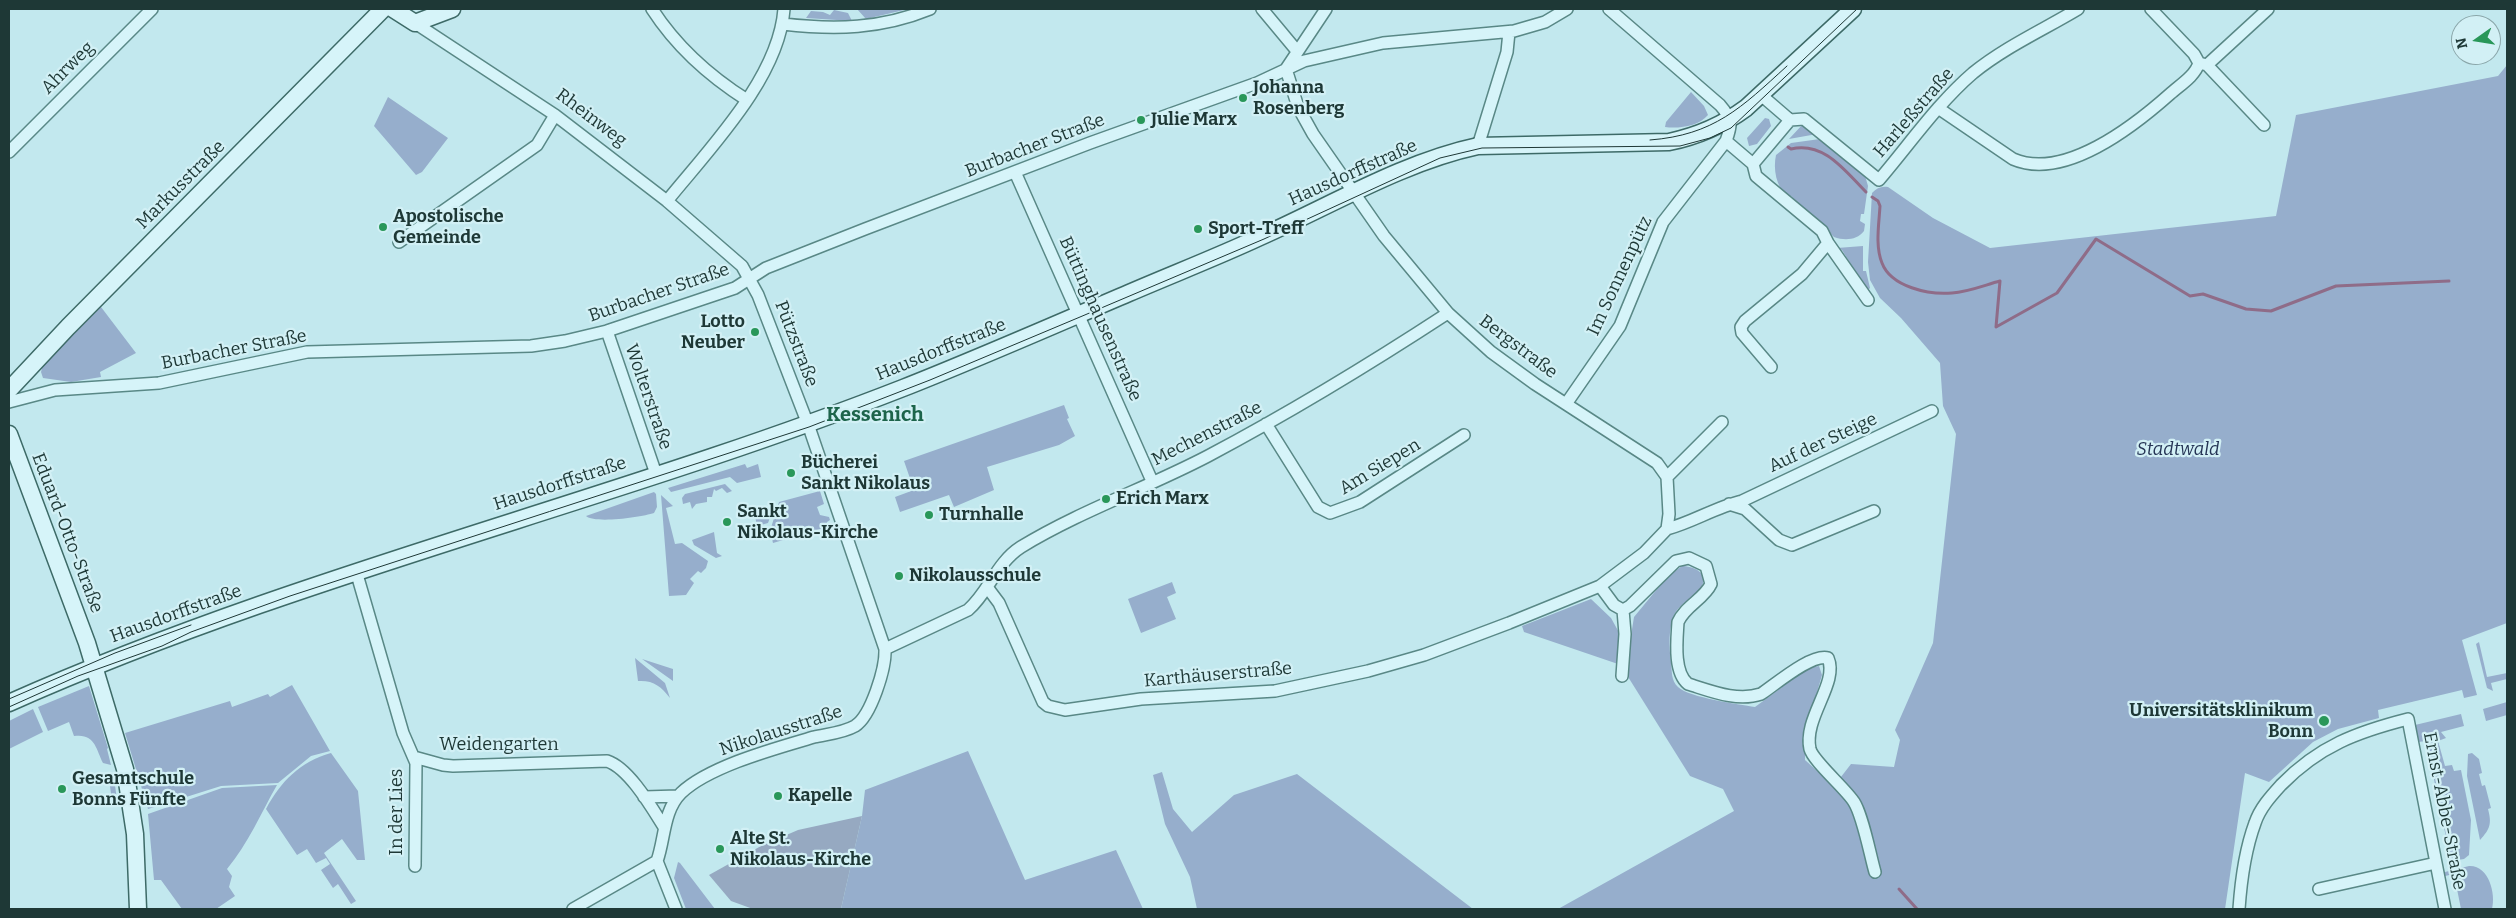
<!DOCTYPE html>
<meta charset="utf-8">
<style>
body{margin:0}
#map{position:relative;width:2516px;height:918px;overflow:hidden;background:#c2e8ee;font-family:Bitter,serif}
canvas{display:block}
.frame{position:absolute;inset:0;border:10px solid #1e3836;pointer-events:none}
.north{position:absolute;left:2451px;top:15px;width:50px;height:50px;box-sizing:border-box;background:#d2f0f5;border:1px solid #8aa6a9;border-radius:50%;rotate:257deg;font-size:14px;font-weight:700;line-height:20px;text-align:center;color:#1e3836}
.north::after{content:'';display:block;margin:auto;width:18px;height:22px;background:#299759;clip-path:polygon(50% 0,100% 100%,50% 72%,0 100%)}
</style>
<div id="map">
<canvas width="2516" height="918"></canvas>
<div class="frame"></div>
<div class="north">N</div>
</div>
<script>
const ctx = document.querySelector('canvas').getContext('2d');
ctx.lineJoin = 'round';
function fillPath(path, color) { ctx.fillStyle = color; ctx.fill(path, 'evenodd'); }
function trace(path, color, width, dash) { ctx.strokeStyle = color; ctx.lineWidth = width; ctx.lineCap = dash ? 'butt' : 'round'; ctx.setLineDash(dash || []); ctx.stroke(path); }
function write(font, color, halo, rows, align = 'center') {
  ctx.font = font + ' Bitter,serif'; ctx.lineWidth = 4.5; ctx.setLineDash([]); ctx.textBaseline = 'middle'; ctx.strokeStyle = halo; ctx.fillStyle = color; for (const [text, x, y, turn = 0] of rows) {
    ctx.save(); ctx.translate(x, y); ctx.rotate((+turn || 0) * Math.PI / 180); ctx.textAlign = isNaN(turn) ? turn : align; if (halo) ctx.strokeText(text, 0, 0); ctx.fillText(text, 0, 0); ctx.restore();
  }
}
const green = new Path2D(`
 M857,9H904V10L866,19Z
 M834,10L848,13L852,21L806,18L811,11L823,12L830,15Z
 M2507,65V623L2462,640L2477,695L2464,698L2462,690L2378,710L2379,718L2338,729L2313,742L2269,782L2245,773L2225,909H1558L1734,811L1723,789L1690,776L1625,672L1634,617L1667,577L1682,566C1692,566 1709,572 1702,586C1696,596 1682,602 1675,613C1668,628 1669,647 1671,662C1672,671 1671,681 1678,687C1690,698 1738,704 1755,707L1808,668L1819,666L1822,675L1805,734V760L1834,786L1851,764L1894,767L1900,740L1895,730L1933,643L1956,434L1943,406L1940,363L1901,318L1880,298L1870,280L1868,262L1872,193C1877,188 1881,186 1888,187L1933,218L1990,248L2276,216L2296,115L2498,76Z
 M1691,92L1704,106L1708,115C1699,126 1679,129 1665,127L1666,122Z
 M388,97L448,138L422,172L416,175L374,126Z
 M1765,118L1769,119L1771,126L1757,144L1749,146L1747,138Z
 M1803,124L1817,134L1789,139Z
 M1820,139L1864,172L1868,186L1864,214H1861L1860,221L1865,224L1864,231C1857,240 1845,241 1834,237L1791,196L1787,197C1776,186 1773,169 1776,155L1791,143Z
 M1863,246V271H1866L1870,288L1867,291L1842,250L1837,248Z
 M101,307L136,353L100,372L101,377L71,382L43,378L41,372L43,365Z
 M1064,405L1069,418L1067,419L1075,436L1059,445L987,467L994,490L954,507L949,495L900,512L895,497L914,490L904,461Z
 M745,464L747,468L758,464L761,477L737,483L730,477L671,492L668,488Z
 M725,484L732,491L727,493L722,488L716,491L714,489L712,497H707V502L696,504L692,509L690,502L683,504L682,498L685,494Z
 M820,491L824,504L817,507L820,515L829,517L830,520L827,522V527L773,543L770,531L779,502Z
 M654,492L656,494L657,507L654,513C642,517 595,524 586,516Z
 M661,495L673,506L666,508L675,544L682,543L708,561L706,568L701,573L698,571L690,579L694,583L686,595L669,596Z
 M773,509L768,523L757,526L755,516Z
 M714,532L717,553L722,556L716,558L694,545L692,540Z
 M1172,582L1176,593L1167,597L1176,619L1141,633L1128,599Z
 M1591,599L1611,618L1621,636L1618,664L1524,632L1522,626Z
 M2479,642L2487,677L2507,673V679L2491,683L2493,691L2487,688L2476,644Z
 M635,658L665,683L670,698C661,686 653,680 638,681Z
 M642,659L673,669V681Z
 M292,685L330,751L311,756L278,783L221,786L148,809L125,733L230,701L232,707L268,694L270,697Z
 M89,686L108,748L107,749L111,765L103,763C96,749 95,733 74,736L69,722L48,731L38,707Z
 M2507,702V715L2486,721L2483,709Z
 M33,709L43,732L9,749V721Z
 M2461,714L2464,726L2441,732L2446,738L2438,741L2445,766L2452,765L2454,771L2461,770L2471,820L2469,855L2464,859L2451,861L2426,741L2418,742L2415,725Z
 M968,751L1025,880L1116,850L1143,909H841L862,816L865,790Z
 M331,753L358,791L365,860H357L342,839L324,853L356,901L351,904L338,884L333,888L321,870L330,864L326,858L316,863L307,849L297,855L266,809C281,781 300,762 331,753Z
 M2472,753L2479,759L2482,773L2479,774L2482,786L2485,785L2491,808L2488,809C2492,824 2490,829 2480,840L2467,776L2468,754Z
 M1162,772L1173,809L1192,832L1234,795L1297,774L1473,909H1197L1190,877L1165,824L1153,775Z
 M114,778L117,800L112,801L109,779Z
 M277,785C261,813 248,844 227,869L232,876L229,887L235,896L216,909H182L161,880H154L148,814L222,788Z
 M678,862L680,863L715,909H686L674,878Z
 M2469,866C2489,865 2496,894 2492,909H2461L2454,874L2445,876V872Z`);
const cemetery = new Path2D(`
 M862,816L841,909H753L731,901L709,875L761,846L798,830Z`);
const stream = new Path2D(`
 M1788,147L1791,149C1824,141 1845,171 1866,192
 M1872,197L1878,201L1880,206C1879,224 1875,246 1882,263C1891,287 1929,295 1952,293C1968,292 1985,285 2000,281L1996,327L2057,293L2096,239L2190,296L2203,294L2246,309L2271,311L2336,286L2449,281
 M1899,889L1917,909`);
const street = new Path2D(`
 M652,9C676,46 709,76 747,100
 M1262,9L1297,51
 M2151,9L2194,54L2199,63
 M415,23L555,115L667,201L742,266L758,295L809,427L885,649C886,668 871,716 855,726C843,733 827,734 814,737C777,748 709,766 681,793C663,811 665,839 657,861L573,909
 M783,24C835,30 881,29 930,9
 M2199,63L2207,65L2264,125
 M2207,65L2268,9
 M1286,69L1326,9
 M1761,95L1790,120
 M1938,108L2013,159C2064,181 2134,126 2170,94C2180,85 2195,76 2199,63
 M1726,141L1753,164L1756,176L1822,231L1828,243L1802,274L1745,321L1741,327L1742,333L1771,367
 M1478,146L1507,52L1509,32
 M9,152L152,9
 M1753,164L1790,120L1804,119L1879,180C1909,145 1938,103 1973,73C2005,47 2043,30 2078,9
 M1015,172L1152,481
 M667,201C709,149 779,78 784,9
 M399,242L537,145L555,115
 M1828,243L1868,300
 M607,331L656,474
 M9,402L55,390L159,383L307,352L531,346L565,341L607,331L735,288L766,268L865,229L1090,143L1257,83L1304,61L1383,43L1514,31L1545,22L1567,9
 M1566,404L1620,326L1663,222L1726,141C1732,124 1733,120 1720,105L1609,9
 M1266,424L1318,507L1330,513L1360,502L1464,435
 M1667,477L1722,422
 M1729,504L1745,509L1779,540L1792,545L1874,511
 M1667,529C1693,522 1716,507 1742,501L1932,411
 M356,571L403,733L416,763L415,866
 M1600,586L1614,605L1623,610
 M987,587L999,603L1043,702L1048,706L1065,710L1141,699L1275,691L1368,671L1424,655L1509,623L1600,586L1644,553L1667,529L1669,514L1667,477L1657,463L1535,384L1491,352L1448,313L1384,236L1313,134L1298,107L1286,69
 M1623,610L1630,606L1676,561L1689,558L1706,566L1711,584C1704,599 1685,606 1678,622C1677,639 1673,672 1688,684C1711,691 1737,702 1761,694C1776,684 1812,653 1828,658C1839,683 1803,718 1810,749C1813,761 1846,789 1854,802C1863,816 1870,855 1875,872
 M885,649L968,610C989,592 996,563 1021,547C1080,511 1147,488 1208,456C1291,412 1370,364 1448,313
 M1622,676L1625,634L1623,610
 M414,757L443,765L453,766L607,761C629,768 652,808 664,827
 M644,797L678,796
 M657,861L676,909
 M2319,889L2436,863
 M2239,909C2241,880 2245,850 2255,823C2260,808 2271,796 2281,785C2319,746 2357,732 2408,719L2445,909`);
const secondary = new Path2D(`
 M393,9L415,23L452,9
 M9,390L68,327L383,9
 M9,434L87,643L125,769L135,834L138,909
 M9,703C298,574 609,503 903,388C979,358 1054,325 1129,293C1173,274 1217,257 1260,237C1330,206 1403,162 1478,146L1669,142C1698,136 1723,125 1746,108L1853,9`);
const tram = new Path2D(`
 M1650,140C1714,135 1741,108 1787,66
 M9,699L115,653L191,625
 M9,707L78,676L162,646L191,632L290,596L809,427L930,380L1080,317L1264,239L1440,158L1482,148L1680,146L1710,138L1731,128L1857,9`);
const markers = [
 [1243,98,5,"#299759"],
 [1141,120,5,"#299759"],
 [383,227,5,"#299759"],
 [1198,229,5,"#299759"],
 [755,332,5,"#299759"],
 [791,473,5,"#299759"],
 [1106,499,5,"#299759"],
 [929,515,5,"#299759"],
 [727,522,5,"#299759"],
 [899,576,5,"#299759"],
 [2324,721,6,"#299759"],
 [62,789,5,"#299759"],
 [778,796,5,"#299759"],
 [720,849,5,"#299759"]
];
const streetNames = [
 ["Ahrweg",68,68,-45],
 ["Harleßstraße",1914,113,-49],
 ["Rheinweg",591,118,37],
 ["Burbacher Straße",1035,146,-21],
 ["Hausdorffstraße",1353,173,-24],
 ["Markusstraße",181,185,-45],
 ["Im Sonnenpütz",1620,276,-65],
 ["Burbacher Straße",659,293,-19],
 ["Büttinghausenstraße",1100,319,66],
 ["Pützstraße",796,344,69],
 ["Bergstraße",1518,347,37],
 ["Burbacher Straße",234,350,-11],
 ["Hausdorffstraße",941,350,-22],
 ["Wolterstraße",648,397,71],
 ["Mechenstraße",1207,434,-27],
 ["Auf der Steige",1823,443,-25],
 ["Am Siepen",1380,467,-31],
 ["Hausdorffstraße",560,484,-18],
 ["Eduard-Otto-Straße",67,533,69],
 ["Hausdorffstraße",176,614,-20],
 ["Karthäuserstraße",1218,675,-5],
 ["Nikolausstraße",781,731,-18],
 ["Weidengarten",499,745],
 ["Ernst-Abbe-Straße",2444,811,79],
 ["In der Lies",397,812,-90]
];
const poiNames = [
 ["Johanna",1253,88],
 ["Rosenberg",1253,109],
 ["Julie Marx",1151,120],
 ["Apostolische",393,217],
 ["Gemeinde",393,238],
 ["Sport-Treff",1208,229],
 ["Lotto",745,322,"right"],
 ["Neuber",745,343,"right"],
 ["Bücherei",801,463],
 ["Sankt Nikolaus",801,484],
 ["Erich Marx",1116,499],
 ["Sankt",737,512],
 ["Nikolaus-Kirche",737,533],
 ["Turnhalle",939,515],
 ["Nikolausschule",909,576],
 ["Universitätsklinikum",2313,711,"right"],
 ["Bonn",2313,732,"right"],
 ["Gesamtschule",72,779],
 ["Bonns Fünfte",72,800],
 ["Kapelle",788,796],
 ["Alte St.",730,839],
 ["Nikolaus-Kirche",730,860]
];
const parkNames = [
 ["Stadtwald",2178,450]
];
const quarterNames = [
 ["Kessenich",875,415]
];
fillPath(green, '#96aecc');
fillPath(cemetery, '#96a9c1');
trace(stream, '#8f6c88', 3);
trace(street, '#598886', 14);
trace(secondary, '#3d6a67', 19);
trace(street, '#d6f4f9', 11);
trace(secondary, '#d6f4f9', 16);
trace(tram, '#1e3836', 1);
for (const [x, y, r, color] of markers) { const dot = new Path2D(); dot.arc(x, y, r, 0, 2 * Math.PI); ctx.fillStyle = color; ctx.fill(dot); trace(dot, '#d2f0f5', 2); }
write('18px', '#1e3836', '#d2f0f5', streetNames);
write('bold 18px', '#1e3836', '#d2f0f5', poiNames, 'left');
write('italic 18px', '#243354', '#d2f0f5', parkNames);
write('bold 20px', '#1d644b', '#d2f0f5', quarterNames);
</script>
